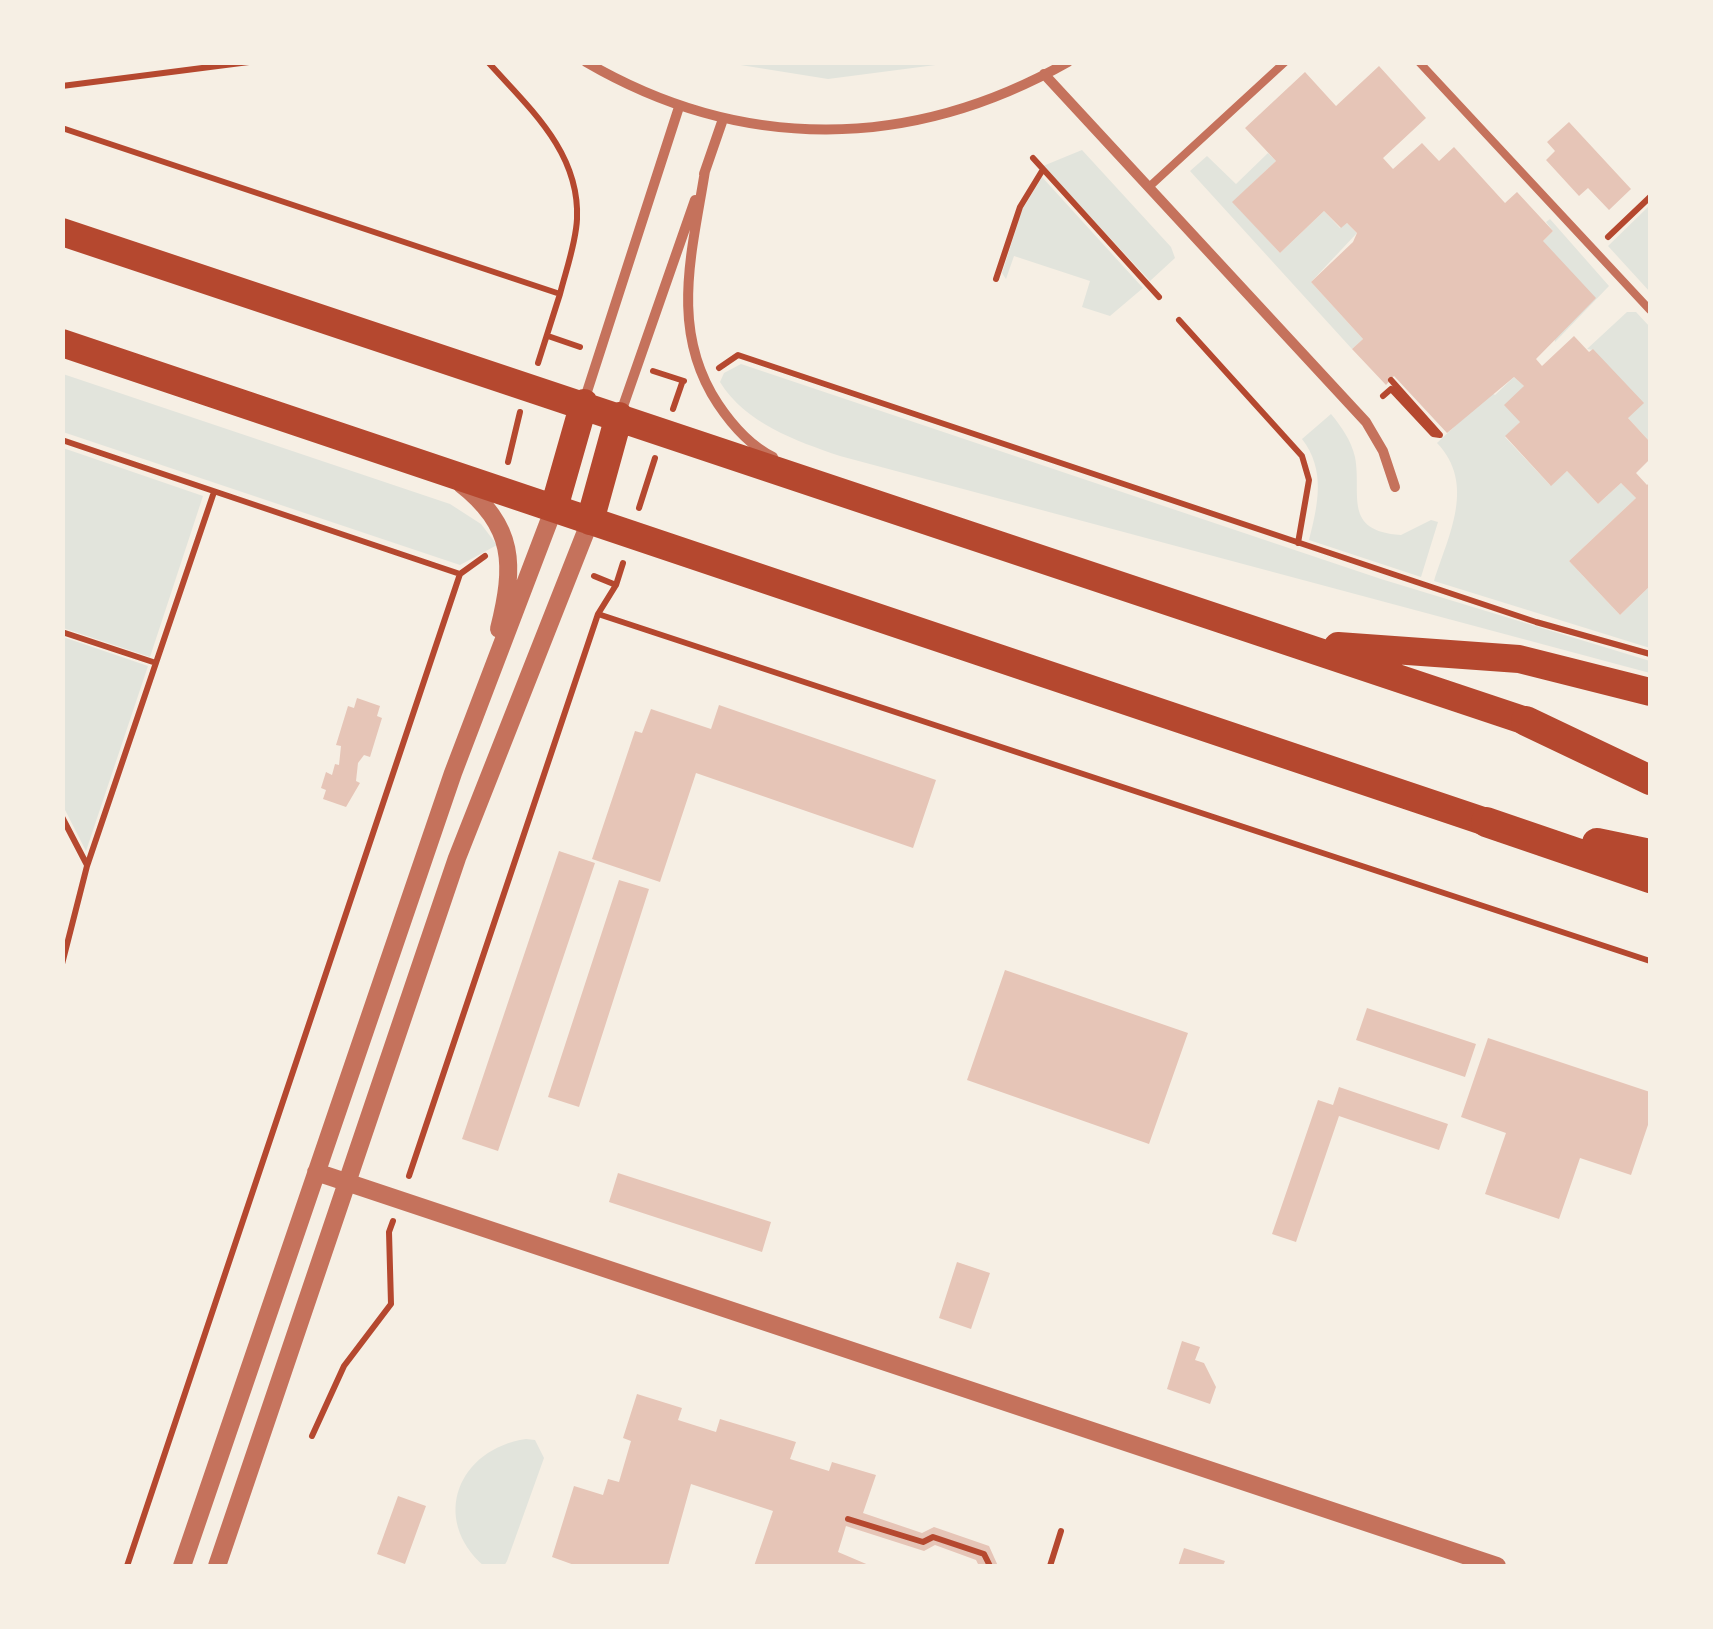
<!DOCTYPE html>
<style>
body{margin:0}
#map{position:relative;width:1713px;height:1629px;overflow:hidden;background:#f6efe4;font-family:Bitter,serif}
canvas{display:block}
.frame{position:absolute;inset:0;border:65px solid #f6efe4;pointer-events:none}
</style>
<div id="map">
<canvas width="1713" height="1629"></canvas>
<div class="frame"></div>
</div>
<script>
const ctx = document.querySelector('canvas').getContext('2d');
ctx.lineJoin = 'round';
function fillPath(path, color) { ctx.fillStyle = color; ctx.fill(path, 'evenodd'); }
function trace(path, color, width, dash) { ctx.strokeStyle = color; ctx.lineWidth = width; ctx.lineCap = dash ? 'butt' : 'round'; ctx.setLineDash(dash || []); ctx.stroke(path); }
const green = new Path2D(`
 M728,63H951L828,79Z
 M1082,150L1171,247L1175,258L1150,281L1043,166Z
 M1268,153L1276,161L1233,202L1280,253L1324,211L1340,228L1347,223L1357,233L1311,282L1363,339L1352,349L1190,171L1207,156L1236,184Z
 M1042,177L1143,288L1110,316L1082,307L1090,281L1014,256L1006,279L1002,273L1022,210Z
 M1650,205V292L1608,246Z
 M1550,219L1609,286L1555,342L1543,241L1553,231L1546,222Z
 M1627,312H1636L1650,327V442L1628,418L1593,350L1587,349Z
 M741,364L1381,579L1650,661V673L840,456C796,441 745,423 720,382L724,373Z
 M63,374L450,504L481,524L497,545L460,565L63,432Z
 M1514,377L1524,386L1520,422L1505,437L1550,485L1567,471L1598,504L1621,483L1636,498L1569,561L1620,615L1650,586V648L1434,581C1449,534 1476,484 1437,443L1491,392L1495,395Z
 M1331,414C1341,426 1351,440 1355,457C1362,495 1342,531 1401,535L1431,520L1438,522L1421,577L1309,540C1318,505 1326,470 1302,439Z
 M63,448L203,496L150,657L63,628Z
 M63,637L148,666L86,851L63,806Z
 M526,1439L535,1440L544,1458L507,1561L504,1566H484C430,1519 458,1449 526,1439Z`);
const building = new Path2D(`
 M1379,66L1426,118L1383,158L1393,169L1422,143L1439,161L1454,147L1505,203L1517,192L1553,231L1543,241L1596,298L1536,359L1542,366L1574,336L1589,352L1593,349L1644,403L1628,418L1650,442V459L1636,473L1647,485L1650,482V586L1620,615L1569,561L1636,498L1621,483L1598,504L1567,471L1551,486L1505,436L1520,422L1504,405L1524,386L1514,377L1447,433L1394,376L1386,385L1352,349L1363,339L1311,282L1353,242L1357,233L1347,223L1341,228L1324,211L1280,253L1232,202L1276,161L1245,128L1305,72L1336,106Z
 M1569,122L1631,189L1609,210L1588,188L1579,196L1546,160L1555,151L1547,142Z
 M357,698L380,706L377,716L382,718L370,757L364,755L358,763L356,781L360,783L346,807L323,799L326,790L321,788L326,772L332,775L335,764L339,765L341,746L336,745L348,706L354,708Z
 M719,705L936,780L913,848L696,773L660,882L592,859L635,731L642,733L651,709L711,729Z
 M559,851L595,863L498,1151L462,1139Z
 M619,880L649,889L579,1107L548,1097Z
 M1005,970L1188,1033L1149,1144L967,1080Z
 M1367,1008L1476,1044L1465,1077L1356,1040Z
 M1488,1038L1650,1092V1119L1631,1175L1580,1158L1559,1219L1485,1194L1506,1133L1461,1117Z
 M1339,1087L1448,1124L1439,1150L1339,1116L1296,1242L1272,1234L1318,1100L1333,1105Z
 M618,1173L771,1222L762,1252L609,1202Z
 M957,1262L990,1273L971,1329L939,1318Z
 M1182,1341L1200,1347L1195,1360L1204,1363L1216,1387L1210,1404L1167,1389Z
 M637,1394L682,1408L678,1420L716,1432L720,1419L796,1442L790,1459L829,1471L832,1462L876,1475L863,1513L922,1533L934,1527L989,1546L998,1566H979L976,1560L935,1545L924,1551L846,1526L838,1552L871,1566H754L773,1511L691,1484L668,1566H577L552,1557L574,1486L603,1495L608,1479L619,1482L631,1441L623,1438Z
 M398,1496L426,1506L405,1564L377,1554Z
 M1184,1548L1225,1561L1223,1566H1178Z`);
const path = new Path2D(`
 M488,62C529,108 580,152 577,219C576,243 566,270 560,294
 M62,86L249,62
 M62,128L560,294L538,363
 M1033,158L1159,297
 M1608,237L1650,197
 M996,279L1020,207L1042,171
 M1179,320L1302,456L1309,480L1298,543
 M548,336L580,347
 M719,368L738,355L1536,622L1650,654
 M653,371L684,381
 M1383,396L1391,389L1433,434L1440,435L1391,380
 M673,409L682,383
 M62,440L460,574
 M508,462L520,412
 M639,508L655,458
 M623,563L616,585L598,614L1650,961
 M594,576L616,585
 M62,632L156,663
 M62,817L87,865
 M62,964L87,866L214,492
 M409,1176L598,614
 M312,1436L344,1366L391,1304L389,1232L393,1221
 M848,1519L923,1542L933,1537L984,1554L990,1566
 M127,1566L460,574L485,556
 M1050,1566L1061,1531`);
const service = new Path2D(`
 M1419,62L1650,310
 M1149,187L1285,62`);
const minor = new Path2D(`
 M586,62C742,153 911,151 1068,62
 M1044,74L1366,422L1383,451L1395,487
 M705,171C692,253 669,330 718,404C732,425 751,446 773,457
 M704,174L723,119
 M584,401L679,107
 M620,415L695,200`);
const tertiary = new Path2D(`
 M461,484C515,526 515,565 499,629
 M316,1172L1497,1566
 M182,1566L453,773L554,508
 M217,1566L457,858L590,521`);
const trunk = new Path2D(`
 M62,232L1526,721
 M62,343L1486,822
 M554,508L584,403
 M590,521L619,416
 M1338,646L1519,659L1650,692`);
const motorway = new Path2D(`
 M1526,721L1650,780
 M1486,822L1650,878
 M1597,843L1650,854`);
fillPath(green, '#e2e4dc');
fillPath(building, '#e6c5b7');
trace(path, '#b5482f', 6);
trace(service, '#c5725c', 8);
trace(minor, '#c5725c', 10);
trace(tertiary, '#c5725c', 18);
trace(trunk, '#b5482f', 28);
trace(motorway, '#b5482f', 30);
</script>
